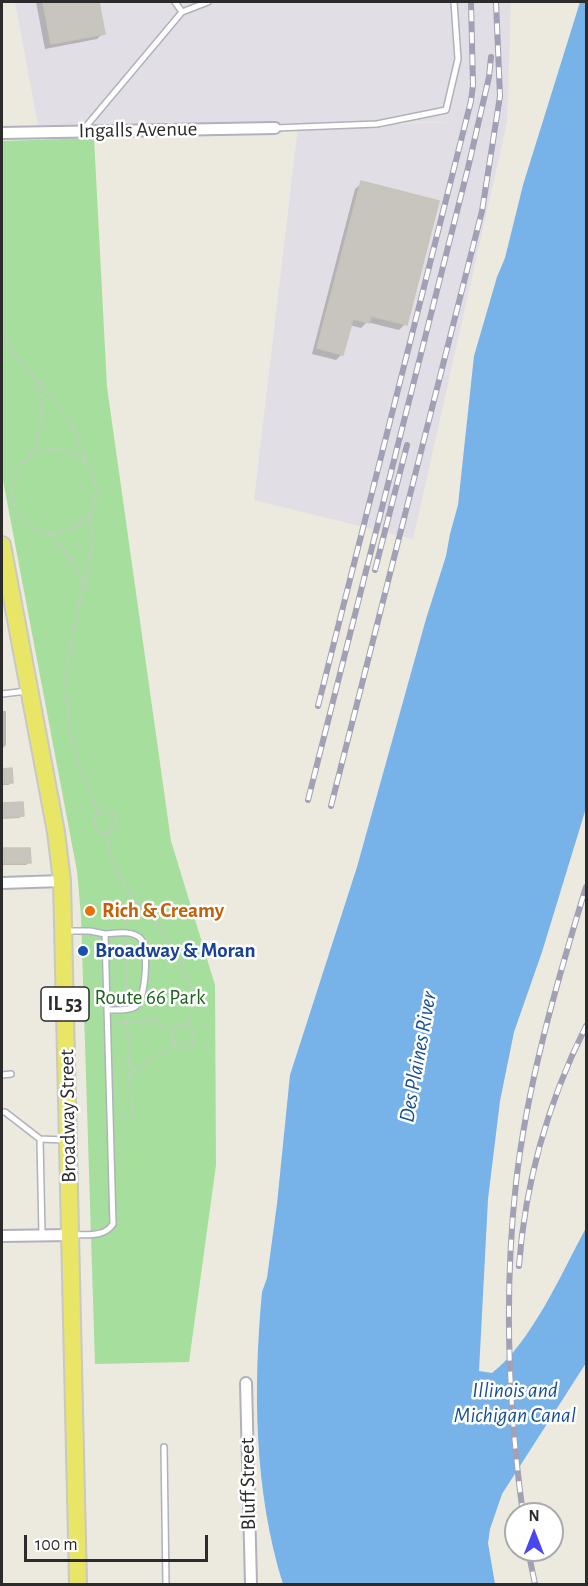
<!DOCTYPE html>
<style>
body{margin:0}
#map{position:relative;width:588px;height:1586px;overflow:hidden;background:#ece9de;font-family:"Alegreya Sans",sans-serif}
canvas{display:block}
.frame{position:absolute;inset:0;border:3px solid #2b2b2b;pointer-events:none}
.north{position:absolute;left:504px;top:1502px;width:60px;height:60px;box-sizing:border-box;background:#fff;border:2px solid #aaa;border-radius:50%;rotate:0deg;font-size:16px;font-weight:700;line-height:24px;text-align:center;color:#2b2b2b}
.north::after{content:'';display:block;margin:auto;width:21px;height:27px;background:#4a47ef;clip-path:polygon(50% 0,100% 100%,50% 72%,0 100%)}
.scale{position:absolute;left:24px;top:1535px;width:184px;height:27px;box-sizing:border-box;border:3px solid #2b2b2b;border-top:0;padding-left:8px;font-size:18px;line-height:21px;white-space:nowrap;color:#2b2b2b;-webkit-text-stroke:4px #fff;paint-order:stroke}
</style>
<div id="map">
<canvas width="588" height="1586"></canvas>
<div class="frame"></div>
<div class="north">N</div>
<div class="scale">100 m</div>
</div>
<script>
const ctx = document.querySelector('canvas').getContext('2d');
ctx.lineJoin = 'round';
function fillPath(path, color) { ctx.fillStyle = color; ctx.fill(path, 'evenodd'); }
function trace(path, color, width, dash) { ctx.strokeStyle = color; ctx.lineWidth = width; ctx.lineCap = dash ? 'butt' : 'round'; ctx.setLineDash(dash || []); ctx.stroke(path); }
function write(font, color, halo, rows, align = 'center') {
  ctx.font = font + ' "Alegreya Sans",sans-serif'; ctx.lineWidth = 5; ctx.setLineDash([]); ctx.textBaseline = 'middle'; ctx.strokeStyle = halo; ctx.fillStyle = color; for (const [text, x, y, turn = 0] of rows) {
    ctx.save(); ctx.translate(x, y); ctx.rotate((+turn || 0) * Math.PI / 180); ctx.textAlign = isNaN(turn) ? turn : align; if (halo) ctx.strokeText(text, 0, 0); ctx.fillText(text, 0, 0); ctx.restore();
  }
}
const industrial = new Path2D(`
 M15,2H511L507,122L413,539L254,500L298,127L461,122L38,125Z`);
const green = new Path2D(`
 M94,138L107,387L171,841L215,985L216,1165L189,1362L95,1364L81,916L77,871L2,475V141Z`);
const water = new Path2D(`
 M580,2H586V808L542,952L514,1032L500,1101L488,1199L479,1371L492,1373C532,1342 562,1272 586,1228V1363L502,1494L490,1529L488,1543L495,1584H283C254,1491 253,1389 262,1292L267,1278L277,1204L290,1075L357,867L426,619L446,556L450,534L458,505L474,356L497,277L505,258L523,185Z`);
const shadow = new Path2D(`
 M36,2H97L103,33L97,39L45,49Z
 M362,183L405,324L399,330L367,322L361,328L349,325L342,354L336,360L312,354L355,189Z
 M2,711H6V745L2,749Z
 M2,770H11V782L9,785H2Z
 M2,804H22V816L19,818L2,819Z
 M29,849V862L26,865H2V850Z`);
const building = new Path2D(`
 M43,2H99L105,34L51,44Z
 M361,181L439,201L407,325L371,316L369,323L353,319L343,355L317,348Z
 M12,768L13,783H2V769Z
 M23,802L24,816L2,817V803Z
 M2,848H30L31,863H2Z`);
const path = new Path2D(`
 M2,331L18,359L60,406L72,426L87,463
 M12 491a42 42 0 1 1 84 0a42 42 0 1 1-84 0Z
 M30,456C43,426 44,416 39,384
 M89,514L93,539L70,649L66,673L67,702L70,732L78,762L99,813
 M49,533C65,549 75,565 83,585
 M94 822a11 11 0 1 1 22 0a11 11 0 1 1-22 0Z
 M106,833C109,851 112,866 122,882C130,895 141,905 151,917C167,935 191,975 193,999C193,1008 191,1017 188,1026
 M126,924L128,917L141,906
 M126,941L127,1002
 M127,1019L130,1079
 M116,1023L154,1021L173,1030
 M172 1036a11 11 0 1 1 22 0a11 11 0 1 1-22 0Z
 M117,1117L134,1114C124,1058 136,1071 175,1044`);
const service = new Path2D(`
 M182,12L208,2
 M275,128L377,124L446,110L458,59L454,2
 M83,130L182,12L175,2
 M2,694L27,691
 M66,931H90L105,934L113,1224C104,1238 86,1234 72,1235
 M105,934C116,933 133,930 141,939C149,948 146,1000 135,1007C128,1011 115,1010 107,1010
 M2,1075L11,1074
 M2,1112H5L40,1139L42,1235
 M40,1139L65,1140
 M164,1447L166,1584`);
const minor = new Path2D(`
 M2,133L275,128
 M2,883L62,881
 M2,1236L70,1235
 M246,1383L251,1584`);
const primary = new Path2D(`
 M2,545L56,832L62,881L78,1584`);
const rail = new Path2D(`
 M375,570L407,445
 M318,706L471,101L473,85L471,2
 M308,800L468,168L489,77L491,57
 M331,806L482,211L500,96L496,2
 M519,1266C525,1183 549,1100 586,1026
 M523,1514C508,1405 504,1292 516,1183C527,1084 557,982 586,887
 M528,1550L535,1584`);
const markers = [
 [90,911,6,"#e8710a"],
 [83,951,6,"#1a4fb4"]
];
const shields = [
 [65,1004,48]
];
const shieldNames = [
 ["IL 53",65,1004]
];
const streetNames = [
 ["Ingalls Avenue",138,130,-1],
 ["Broadway Street",68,1116,-91],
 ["Bluff Street",248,1484,-91]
];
const foodNames = [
 ["Rich & Creamy",102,911]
];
const transitNames = [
 ["Broadway & Moran",95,951]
];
const parkNames = [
 ["Route 66 Park",150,998]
];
const waterNames = [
 ["Des Plaines River",418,1057,-80],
 ["Illinois and",515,1390],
 ["Michigan Canal",515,1415]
];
fillPath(industrial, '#e1dee5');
fillPath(green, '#a6df9d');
fillPath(water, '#77b2e8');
fillPath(shadow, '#0003');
fillPath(building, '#c7c5bd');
trace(building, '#c7c5b7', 1.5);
trace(service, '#b1b1bd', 8);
trace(minor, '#b1b1bd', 14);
trace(primary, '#c8c8c8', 20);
trace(path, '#c8c8c8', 2, [4.5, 3]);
trace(service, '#fff', 5);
trace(minor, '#fff', 10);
trace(primary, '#e9e566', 16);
trace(rail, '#a2a0b4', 6);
trace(rail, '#fff', 4, [11]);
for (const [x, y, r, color] of markers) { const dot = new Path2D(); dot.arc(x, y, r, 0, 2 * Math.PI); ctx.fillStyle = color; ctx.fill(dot); trace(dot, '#fff', 2); }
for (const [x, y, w] of shields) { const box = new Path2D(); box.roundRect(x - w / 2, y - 17, w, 34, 4.5); ctx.fillStyle = '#fff'; ctx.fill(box); trace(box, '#2b2b2b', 1.5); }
write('bold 20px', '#2b2b2b', null, shieldNames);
write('21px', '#2b2b2b', '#fff', streetNames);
write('bold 21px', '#c56008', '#fff', foodNames, 'left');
write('bold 21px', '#164399', '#fff', transitNames, 'left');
write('21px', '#1e641e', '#fff', parkNames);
write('italic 22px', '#154e94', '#fff', waterNames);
</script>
